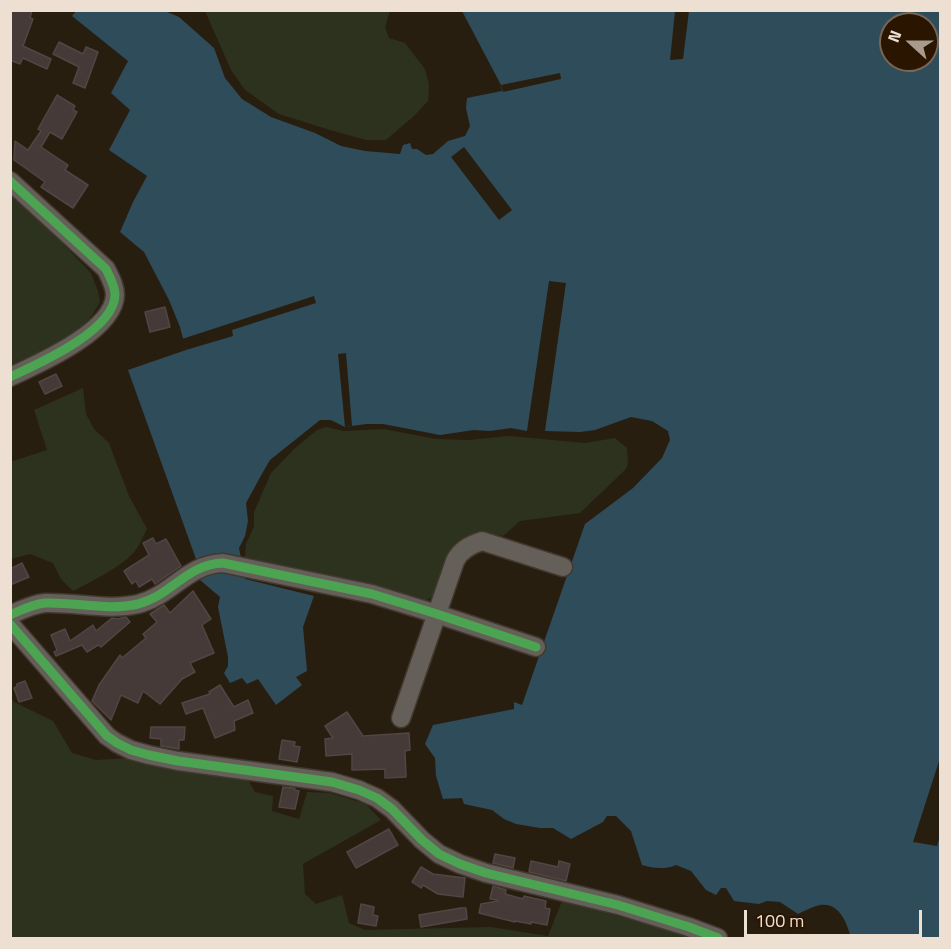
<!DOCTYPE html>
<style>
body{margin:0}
#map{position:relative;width:951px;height:949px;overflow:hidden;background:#281e10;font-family:"Titillium Web",sans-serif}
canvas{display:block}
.frame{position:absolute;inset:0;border:12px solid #eddfd1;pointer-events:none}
.north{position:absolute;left:879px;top:12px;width:60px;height:60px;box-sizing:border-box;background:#291500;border:2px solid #776654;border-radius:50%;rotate:291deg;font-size:16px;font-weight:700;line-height:24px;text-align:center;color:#eddfd1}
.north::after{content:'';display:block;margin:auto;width:21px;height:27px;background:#a89b8d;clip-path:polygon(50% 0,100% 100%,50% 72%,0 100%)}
.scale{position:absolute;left:744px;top:910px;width:178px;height:27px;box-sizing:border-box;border:3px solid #eddfd1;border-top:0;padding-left:8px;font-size:18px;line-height:21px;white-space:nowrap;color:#eddfd1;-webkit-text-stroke:4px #291500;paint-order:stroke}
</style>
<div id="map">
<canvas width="951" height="949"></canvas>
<div class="frame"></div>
<div class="north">N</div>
<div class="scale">100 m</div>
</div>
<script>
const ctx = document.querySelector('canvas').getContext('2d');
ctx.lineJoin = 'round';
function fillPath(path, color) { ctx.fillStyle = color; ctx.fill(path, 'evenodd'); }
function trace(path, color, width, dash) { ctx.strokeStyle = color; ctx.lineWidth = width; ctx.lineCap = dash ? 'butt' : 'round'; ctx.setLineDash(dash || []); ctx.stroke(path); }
const green = new Path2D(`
 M205,11H390L385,27L389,38L405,43L425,69L429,85L428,101L414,116L386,140H366L330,130L279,114L245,90L231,70Z
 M10,193L43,223L91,273L98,291L100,302C97,307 94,313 90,318C73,338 34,355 11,365Z
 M83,388L86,414L94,429L109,443L129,496L147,529C143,537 140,544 135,551C123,566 91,582 73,591L61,579L53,563L30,554L11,559L10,462L47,450L34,410Z
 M326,427L344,431L384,429L436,439L468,440L509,436L585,443L615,438L627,448L628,463L626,469L580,513L520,521L503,536L478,532L453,546L435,595L425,601L325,578L305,570L245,558L246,544L254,526V512L271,473L294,449L317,430Z
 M10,695L14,702L53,721L72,753L96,760L131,758L248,780L255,792L273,796L272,811L299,819L307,792L330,793L366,804L381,820L303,864L305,894L316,904L342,895L349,923L365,930L491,927L548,936L562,901L685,934L694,938H11Z`);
const water = new Path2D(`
 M76,11H165L179,17L214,48L225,78L242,99L271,117L315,133L341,146L365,151L400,154L403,145L410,143L412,149H417L426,155L433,154L448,141L465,136L470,126L466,108L467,98L502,91L501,85L462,11H675L670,60L683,59L689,11H940V938H851C847,922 838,899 816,906C810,908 804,911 798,914L780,902L767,901L759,904L734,901L726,888H721L716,895L706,890L691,871L676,865C665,870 653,868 642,865L631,831L616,816H607L603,822L571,839L553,828H540L516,824L504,819L492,810L464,804L462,798L443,799L436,776L435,758L425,744L433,725L514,709V702L522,705L585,524L633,488L662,458L670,440L668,431L652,421L631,417L595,430L580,432L545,431L566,283L549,281L527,431L511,428L490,431L474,430L440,435L383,424H366L345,427L331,420H320L270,460L263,472L246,503L248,521L245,536L239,548L245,579L314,596L303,627L307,671L296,677L302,685L276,705L258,679L247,684L242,678L230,683L224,673L228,666V657L218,607L220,597L200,580L196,559L128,370L186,350L180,327L169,300L144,252L120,232L133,202L147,176L109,150L130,110L111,93L128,61L72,16ZM891,24H927V60H891Z`);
const pier = new Path2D(`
 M560,73L561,79L503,92L501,85Z
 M464,147L512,210L499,220L451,157Z
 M314,296L316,303L232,330L233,336L186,350L182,339Z
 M346,353L352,426L345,427L338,354Z
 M940,758V836L937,846L913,842Z`);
const building = new Path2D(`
 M10,10H32L30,18L33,19L23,46L51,59L47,69L23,58L20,64L10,60Z
 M59,42L83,54L86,47L98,52L85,88L73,83L79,67L53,54Z
 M57,95L75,106L73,110L77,112L62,139L50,132L41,147L68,165L65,170L88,185L73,208L41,187L45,182L14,160L15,141L28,150L41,131L38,129Z
 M165,307L170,327L150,332L145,312Z
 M56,374L62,386L45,394L39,382Z
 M153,538L156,544L166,539L181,566L155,584L152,579L139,587L136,581L132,584L124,571L149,555L143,543Z
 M22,563L29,577L10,585V569Z
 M193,591L211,619L202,625L214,653L190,663L195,672L182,679L160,704L143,691L138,703L121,695L111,720L92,701L99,685L120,655L122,658L146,638L143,634L157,622L150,614L164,605L170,613Z
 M126,617L130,622L101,647L98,645L87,652L82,645L56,656L54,652L57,650L51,635L65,629L70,641L93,625L96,631L112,618L118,619Z
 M25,681L32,698L19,702L14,688L17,686V684Z
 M220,685L234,707L248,700L253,713L234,721L235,730L215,738L203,708L186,714L182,703L210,694L209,692Z
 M347,712L363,736L409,733L410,750L405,751L406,777L385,778V769L352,770V754L326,756L325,739L333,738L325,726Z
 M151,727H185L184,740H179V749L161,746V739L150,738Z
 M282,740L295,742L294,746L300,747L297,762L279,759Z
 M283,787L295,788L294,790L299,791L295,809L279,807Z
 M389,829L398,845L356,868L347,852Z
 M495,854L515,858L513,868L493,863Z
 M531,861L558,867L559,861L570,864L566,881L529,872Z
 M421,867L433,874L465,878L463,897L438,894L423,885L421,888L412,882Z
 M493,886L506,890L505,894L523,899L524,896L546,901L545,908L550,909L547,925L531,922V924L515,921V922L479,913L481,904L498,901V900L490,899Z
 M361,904L374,907L373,915L378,916L376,926L358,923Z
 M461,908H466L467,919L421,927L419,915Z`);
const minor = new Path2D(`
 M10,181L106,269C110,277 115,286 115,295C114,331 38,364 10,377
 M10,615C21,610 33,604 45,603C76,602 108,611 138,604C171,596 187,564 223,563L372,594L437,614L536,647
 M10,624L107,736L117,743L131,750L149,755L178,761L332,782L359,790L377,798L392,809L422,840L439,854L460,864L486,873L618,905L689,927L718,938
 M401,718L455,561C460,550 470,545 482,541L563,567`);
const cycleway = new Path2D(`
 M10,181L106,269C110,277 115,286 115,295C114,331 38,364 10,377
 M10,615C21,610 33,604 45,603C76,602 108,611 138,604C171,596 187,564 223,563L372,594L437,614L536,647
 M10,624L107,736L117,743L131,750L149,755L178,761L332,782L359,790L377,798L392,809L422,840L439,854L460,864L486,873L618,905L689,927L718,938`);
fillPath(green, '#2c321e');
fillPath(water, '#2f4c5a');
fillPath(pier, '#281e10');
fillPath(building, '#453a38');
trace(building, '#514644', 1.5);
trace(minor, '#42382d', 21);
trace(minor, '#645f59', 18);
trace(cycleway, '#4ca352', 9);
</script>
